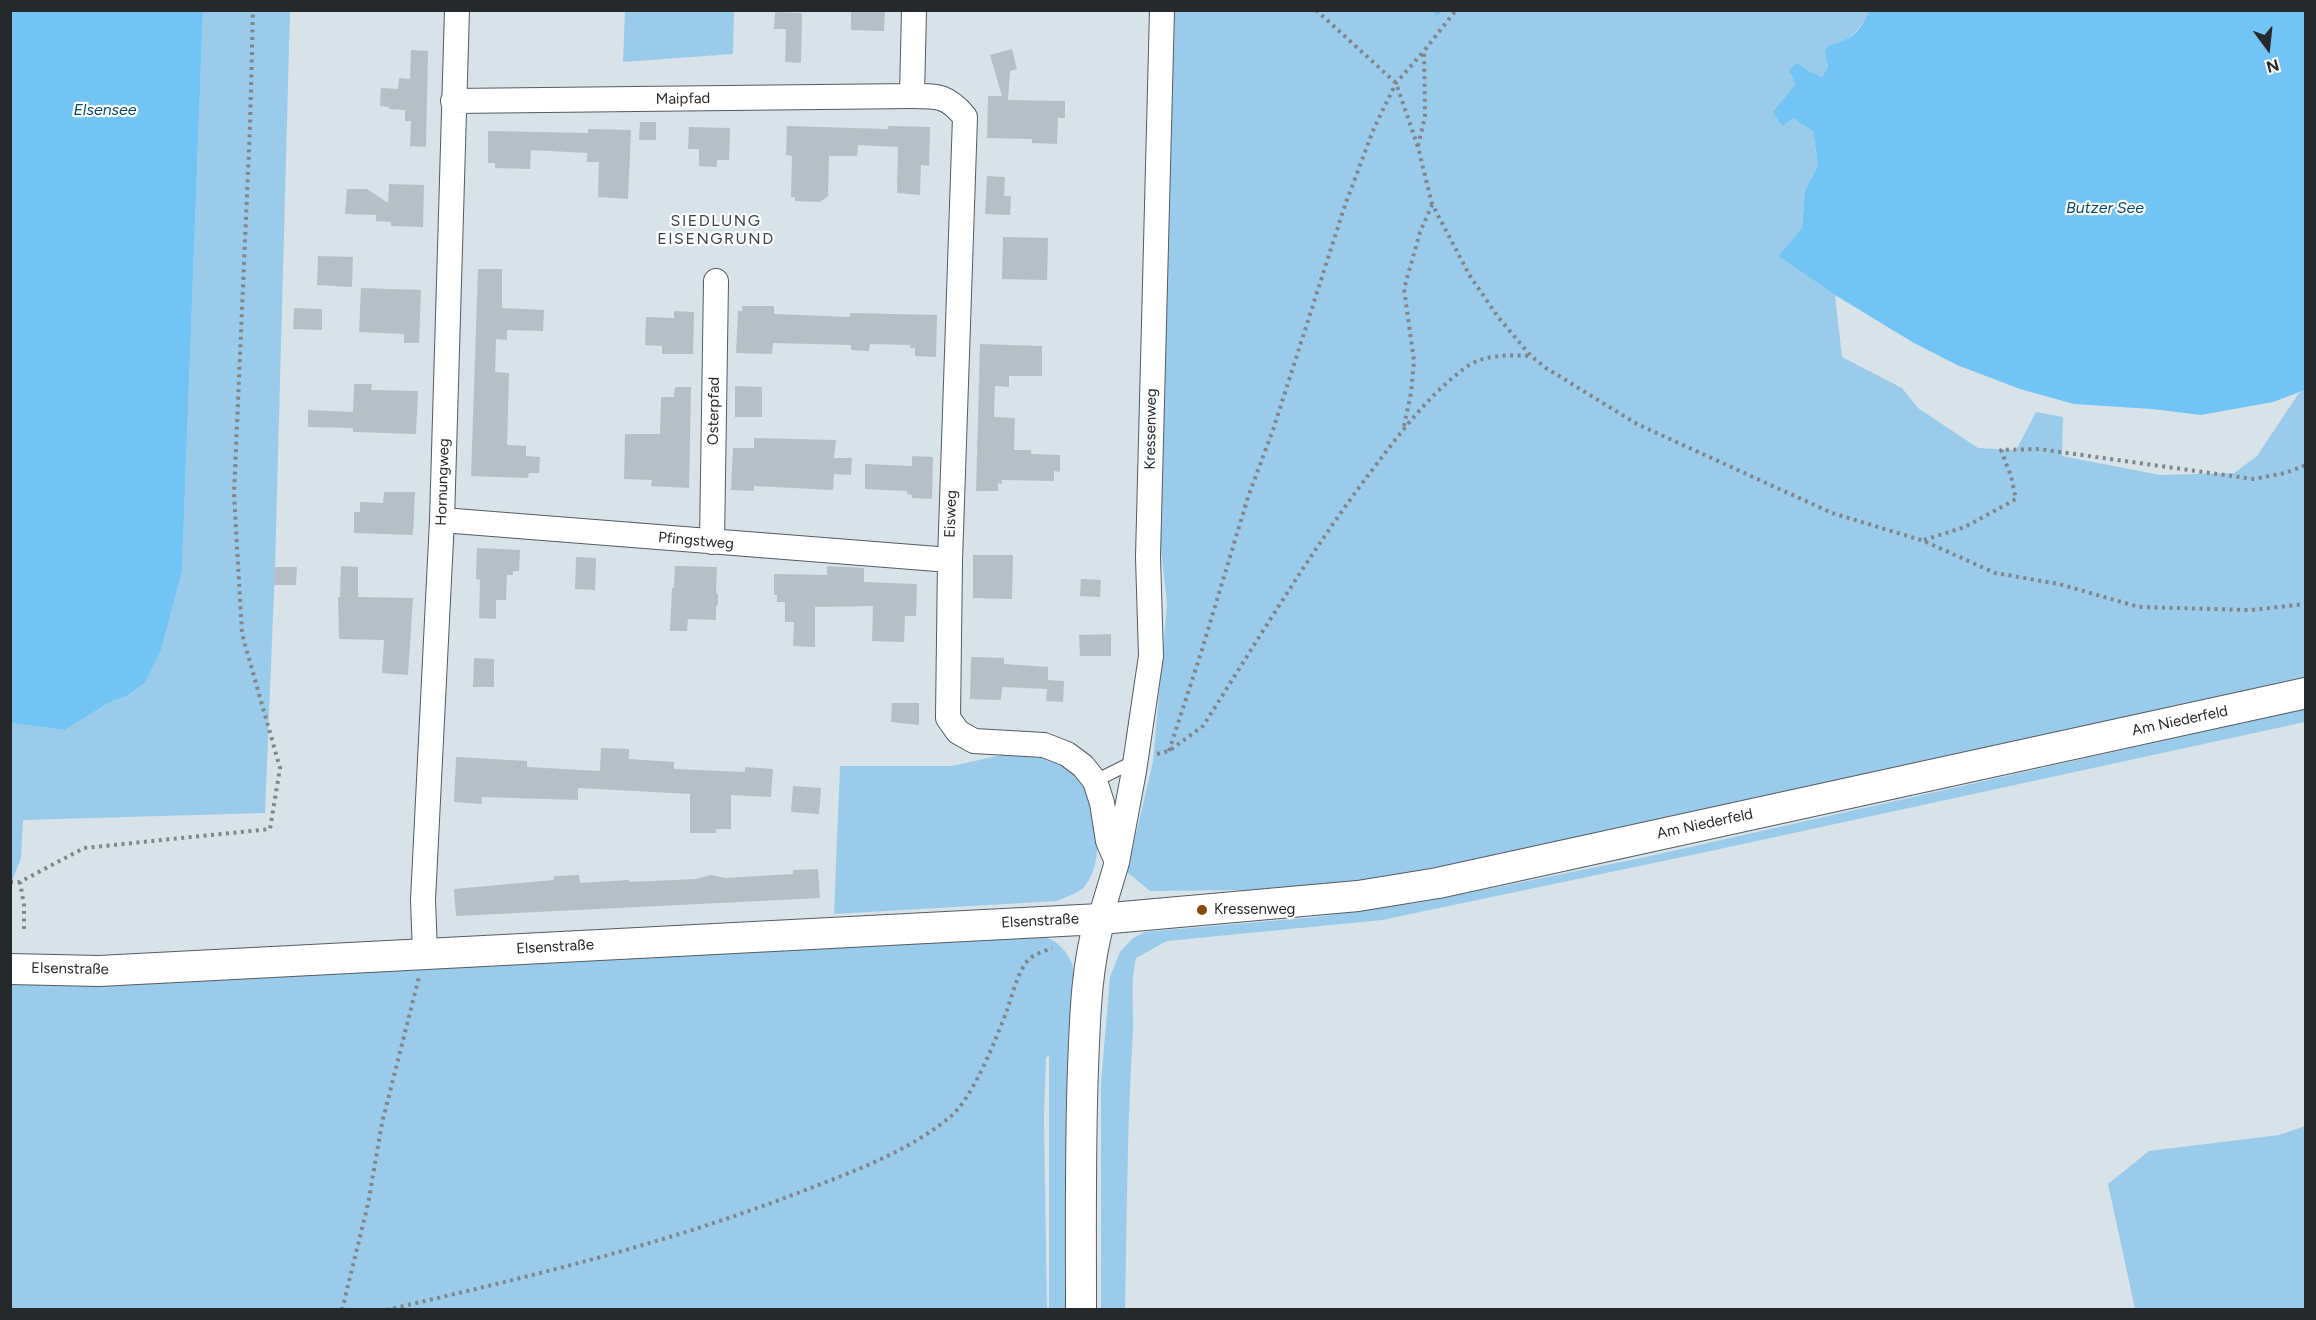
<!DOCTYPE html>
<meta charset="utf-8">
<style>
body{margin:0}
#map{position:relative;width:2316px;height:1320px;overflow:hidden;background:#d8e2e9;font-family:Figtree,sans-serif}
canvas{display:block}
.frame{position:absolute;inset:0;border:12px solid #26292c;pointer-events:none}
.north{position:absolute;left:2238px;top:18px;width:60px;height:60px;-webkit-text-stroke:4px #fff;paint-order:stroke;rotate:165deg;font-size:16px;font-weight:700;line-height:24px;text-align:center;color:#26292c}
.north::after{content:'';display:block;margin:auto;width:21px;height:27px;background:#26292c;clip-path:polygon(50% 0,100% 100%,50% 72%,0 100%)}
</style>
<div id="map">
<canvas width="2316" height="1320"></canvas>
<div class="frame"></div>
<div class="north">N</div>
</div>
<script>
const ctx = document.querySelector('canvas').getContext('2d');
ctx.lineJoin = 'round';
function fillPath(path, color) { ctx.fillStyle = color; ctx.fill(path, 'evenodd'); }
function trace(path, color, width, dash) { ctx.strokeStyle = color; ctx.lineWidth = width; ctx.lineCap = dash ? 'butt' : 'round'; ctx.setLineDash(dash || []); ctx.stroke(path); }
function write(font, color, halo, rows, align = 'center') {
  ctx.font = font + ' Figtree,sans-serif'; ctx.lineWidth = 4.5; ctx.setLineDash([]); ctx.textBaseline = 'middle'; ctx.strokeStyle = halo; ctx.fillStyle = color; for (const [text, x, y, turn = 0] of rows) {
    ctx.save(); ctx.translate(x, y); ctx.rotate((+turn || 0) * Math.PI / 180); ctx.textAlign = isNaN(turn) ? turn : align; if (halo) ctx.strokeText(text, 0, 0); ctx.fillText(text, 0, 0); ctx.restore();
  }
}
const green = new Path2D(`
 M203,11H290L275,567L265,813L23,820L21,858L11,884V723L65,730L108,703L126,696L182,570Z
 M625,11H734L733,54L623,62Z
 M1173,11H1869C1861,32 1844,42 1825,53L1828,67L1822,77L1809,71L1798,63L1791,75L1795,85L1793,118L1813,131L1818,165L1805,190L1802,228L1778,256L1835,295L1842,357L1902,388L1918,408L1978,448L2016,450L2036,412L2063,417L2062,456L2160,475L2234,473L2257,456L2299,393L2305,390V680L1927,760L1504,855L1359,881L1248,890L1150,891L1127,872L1153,762L1167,604L1158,521Z
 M2305,709V722L1706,852L1382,920L1167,941L1136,958C1130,981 1134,1007 1133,1031C1127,1123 1127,1217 1125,1309H1101V1083L1110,977L1120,952L1132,939L1144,932L1316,917L1423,902L1641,858Z
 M1002,755C1023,755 1048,752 1066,763C1098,784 1109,856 1085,886C1080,893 1065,897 1057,901L834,914L840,766H952Z
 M1036,934C1060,940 1070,953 1076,976L1067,1309H1049V1056L1046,1057L1044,1118L1047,1309L11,1310V982Z
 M2305,1126V1309H2135L2108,1184L2149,1151L2279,1135Z`);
const water = new Path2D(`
 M11,10L203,11L182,570L161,650L145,682L126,696L108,703L65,730L11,723Z
 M1869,11H2305V390L2273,402L2201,415L2152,409L2074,404L2020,389L1957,365L1914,343L1835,295L1778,256L1802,228L1805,190L1818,165L1813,131L1793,118L1782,126L1773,112L1795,85L1789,69L1798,63L1809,71L1822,77L1828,67L1825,53L1828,46C1850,40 1860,33 1869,11Z`);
const stream = new Path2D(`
 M1436,10L1437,12`);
const building = new Path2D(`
 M851,10H885L884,31L851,30Z
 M775,12L802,13L801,63L785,62L786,29H774Z
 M1012,49L1017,69L1010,71L1008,100L1065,101V118H1058L1057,144L1032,143V139L987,138L988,96H1002L990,55Z
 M411,50L428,51L426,147L410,146L411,121H405V110L389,109V107L380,106L381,88L398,89L399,78L410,79Z
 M640,122H656V140H639Z
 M787,126L888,129V126L930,127L929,166L921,165L920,195L897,193L898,147L858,145L857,156H829L828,196L820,202L795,201V197H791L792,156L786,155Z
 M689,127L730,128L729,160H717V167L699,166V149H688Z
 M588,129L631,130L628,199L598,197L599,162H587V153L531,150L530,169L495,168V163H488V131L588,133Z
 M987,176L1005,177L1004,196H1011L1010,215L985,214Z
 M389,184L424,185L423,227L391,226V222L376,221V215L345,214L347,189H367L388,203Z
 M1003,237L1048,238L1047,280L1002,279Z
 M318,256L353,257L352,287L317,285Z
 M478,269H502V308L544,310L543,331L507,330V340L496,339L495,372L509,373L507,445L526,446V456L540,457L539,473H529L528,478L471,476Z
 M361,288L421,290L419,343H404V334L359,332Z
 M742,306H774V314L850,317V313L937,315L936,357L915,356V348H910V345L870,344L869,351L851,350V345L773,343L772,354L736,353L738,311H742Z
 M294,308L322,309V330L293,329Z
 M674,311L694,312L693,354H662V346L645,345L646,317L674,318Z
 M980,344L1042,346V376H1009V387L995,386L994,417L1015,418L1014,450H1031V454L1060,455V472L1054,471V481L1002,480V484L998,483V491H976Z
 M354,384H372L371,390L418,391L416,434L353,432V428L308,427V410L353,412Z
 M735,386L762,387V417H735Z
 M675,387H691L689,488L651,486L652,480L624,479L625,434H660L661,397H674Z
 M754,438L836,440L834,458H852L851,475L834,474L833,490L754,486V491L731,490L733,448H754Z
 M912,456L933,457L932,499L912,498V495L907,494V491L865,489V464L912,466Z
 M384,492H415L413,535L354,533V512H360V502L383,503Z
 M477,548L520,550L519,571H513V575H507L506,600H496V619L479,618L480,580L476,579Z
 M973,555H1013L1012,599L973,598Z
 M576,557L596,558L595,590L575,589Z
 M341,566L358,567V597L413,598L408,675L382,673L384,640L339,639L338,597H340Z
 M675,566L717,567L716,592L718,595V604L716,607V620L688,619L687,631H670L672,589L674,587Z
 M827,566L864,568V582L917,584L916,616H905L904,642L872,641L873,606L815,607V647L793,646L794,622H785V602H777V595H774V574L827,575Z
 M275,567H297L296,585H274Z
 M1081,579L1101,580L1100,597L1080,596Z
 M1111,634V656H1080L1079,635Z
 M971,657L1004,658V664L1048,667V680L1064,681L1063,702L1046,701L1047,689L1002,687L1001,700L970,699Z
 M474,658L494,659V687H473Z
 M892,703H919V725L891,722Z
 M601,748L629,749V759L674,762V769L745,772V767L773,769L771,797L731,795V829H716V833H690V794L578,788V800L482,797V804L454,802L456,757L527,761V767L600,771Z
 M793,786L821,788L819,814L791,812Z
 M818,869L820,898L456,916L454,889L554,880V876L579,875L580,883L629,880V882L696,879L711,875L725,878L793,874V870Z`);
const path = new Path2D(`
 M1316,10L1396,83L1418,147L1432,204L1470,276L1498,317L1531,356L1546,368L1637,424L1832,513L1924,541L1995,573L2059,584L2139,607L2251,610L2306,604
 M1418,146L1425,117L1424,51L1456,10
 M1404,426L1411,393L1414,361L1404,289L1420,232L1432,205
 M1924,540L1965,527L2016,499L2011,476L2001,450L2039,449L2253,479L2285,473L2306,465
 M1169,751L1201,653L1248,497L1273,430L1345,205L1374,128L1396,83L1424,51
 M1157,754L1169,751L1203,726C1260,637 1314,545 1379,461C1404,428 1431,393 1465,368C1483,354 1508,355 1530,356
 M10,882H20
 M24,929V905L20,882L84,848L270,829L280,768L242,634L234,494L250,126L253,10
 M342,1310L368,1204L382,1123L419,977
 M386,1310C529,1277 671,1243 808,1189C857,1170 909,1151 950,1117C973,1098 996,1039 1007,1010C1013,993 1017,974 1028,960C1034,954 1045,951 1052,948`);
const service = new Path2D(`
 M1095,781L1135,761`);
const minor = new Path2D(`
 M912,96L914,10
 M453,101L912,96C939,96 948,96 965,117L950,560L948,718L958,732L974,741L1044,745L1067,754L1083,766L1095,781L1102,803L1108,841L1117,862
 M442,520L950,560
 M712,542L716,281
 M1100,919L1117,862L1134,771L1151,656L1148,557L1162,10
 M425,954L423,900L442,520L457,10`);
const tertiary = new Path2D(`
 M10,969L99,971L1100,919L1358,896L1438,883L2306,693
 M1081,1310C1081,1229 1080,1148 1083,1068C1085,1018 1086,967 1100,919`);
const markers = [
 [1202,910,6,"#88490f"]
];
const streetNames = [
 ["Maipfad",683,99,-1],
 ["Osterpfad",714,411,-89],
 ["Kressenweg",1151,429,-89],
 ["Hornungweg",443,482,-88],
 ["Eisweg",951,514,-88],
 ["Pfingstweg",696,541,5],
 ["Am Niederfeld",2180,721,-12],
 ["Am Niederfeld",1705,824,-12],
 ["Elsenstraße",1040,921,-3],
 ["Elsenstraße",555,947,-3],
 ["Elsenstraße",70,969,1]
];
const poiNames = [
 ["Kressenweg",1214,910]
];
const waterNames = [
 ["Elsensee",105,110],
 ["Butzer See",2105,208]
];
const neighbourhoodNames = [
 ["SIEDLUNG",716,221],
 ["EISENGRUND",716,239]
];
fillPath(green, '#9bcbea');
fillPath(water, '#72c4f4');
trace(stream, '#72c4f4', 6);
fillPath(building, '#b5bfc5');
trace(service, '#545c62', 14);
trace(minor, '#545c62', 26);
trace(tertiary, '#545c62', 32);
trace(path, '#80868b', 4, [3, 4.5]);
trace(service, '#fff', 12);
trace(minor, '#fff', 24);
trace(tertiary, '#fff', 30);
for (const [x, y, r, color] of markers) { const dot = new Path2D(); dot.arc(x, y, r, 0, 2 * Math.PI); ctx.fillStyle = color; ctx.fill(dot); trace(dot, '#fff', 2); }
write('15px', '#26292c', '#fff', streetNames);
write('15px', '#26292c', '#fff', poiNames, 'left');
write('italic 16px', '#054b6b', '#fff', waterNames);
ctx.letterSpacing = '1.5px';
write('16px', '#3c4449', '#fff', neighbourhoodNames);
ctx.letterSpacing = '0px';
</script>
